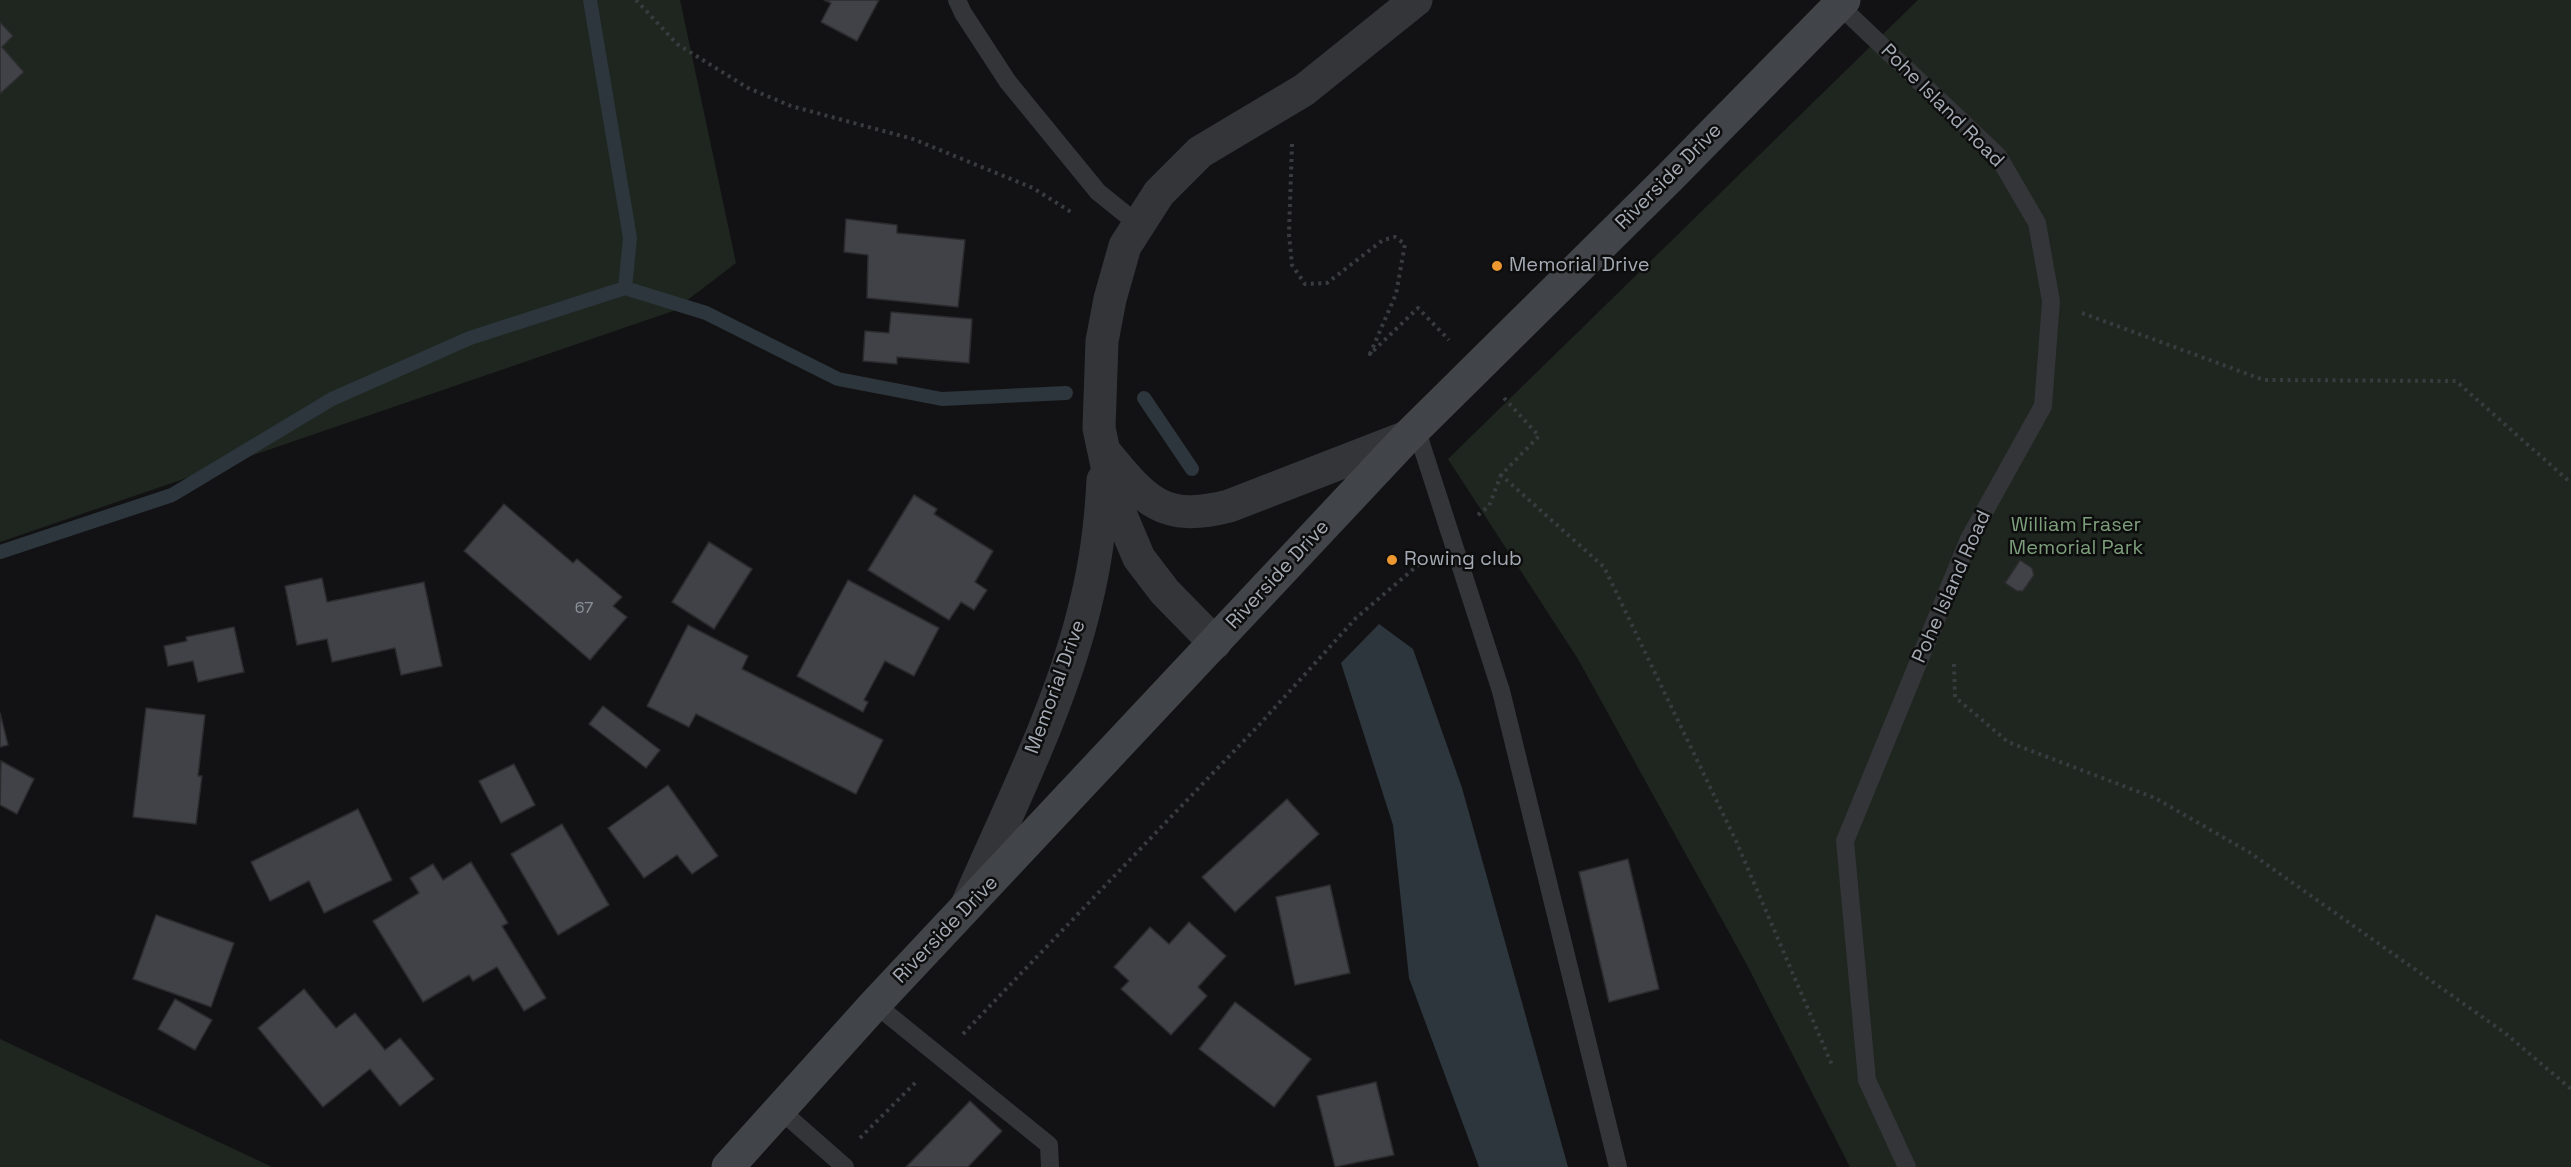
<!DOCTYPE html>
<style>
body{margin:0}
canvas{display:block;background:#121214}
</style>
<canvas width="2571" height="1167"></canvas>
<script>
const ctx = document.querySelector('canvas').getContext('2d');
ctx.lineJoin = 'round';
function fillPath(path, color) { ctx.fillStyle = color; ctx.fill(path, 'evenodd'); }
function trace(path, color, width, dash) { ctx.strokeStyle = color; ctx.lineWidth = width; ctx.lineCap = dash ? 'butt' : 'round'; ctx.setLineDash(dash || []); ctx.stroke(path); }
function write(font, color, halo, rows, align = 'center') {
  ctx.font = font + ' "Space Grotesk",sans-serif'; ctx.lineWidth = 5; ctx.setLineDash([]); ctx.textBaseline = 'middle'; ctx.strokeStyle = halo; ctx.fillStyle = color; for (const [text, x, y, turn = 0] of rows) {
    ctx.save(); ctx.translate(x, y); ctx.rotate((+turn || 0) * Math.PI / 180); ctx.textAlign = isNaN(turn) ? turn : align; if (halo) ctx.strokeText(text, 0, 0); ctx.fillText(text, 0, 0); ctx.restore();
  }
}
const green = new Path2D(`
 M0,0H680L736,263L673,311L0,542Z
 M1918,0H2571V1167H1850L1746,963L1578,659L1448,459Z
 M0,1039L272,1167H0Z`);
const water = new Path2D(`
 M1379,624L1413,649L1462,788L1568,1167H1479L1409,978L1393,825L1341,663Z`);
const stream = new Path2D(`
 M590,0L630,238L625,288
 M1144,398L1192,469
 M0,552L172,495L332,399L470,338L625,288L706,313L838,379L942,399L1066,393`);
const building = new Path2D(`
 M824,0H879L857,41L821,22L831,3Z
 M0,22L13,36L2,47L24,72L0,94Z
 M846,219L897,225V233L965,240L958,307L867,298L868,255L844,252Z
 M891,312L972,319L969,363L897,357V364L863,361L865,331L889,333Z
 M914,495L937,509L934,514L993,551L975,582L987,590L974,610L961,602L949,620L868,570Z
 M504,504L573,563L577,559L622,597L613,606L627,617L590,660L464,551Z
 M709,542L752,569L714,629L672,602Z
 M2020,560L2032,568L2034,575L2023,591H2017L2005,583Z
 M322,578L327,602L424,582L442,666L401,675L395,648L332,662L327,639L297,645L285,586Z
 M848,580L939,628L914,676L885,661L864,700L868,702L863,712L797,676Z
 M688,625L748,656L742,669L883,740L856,794L696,714L689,727L647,706Z
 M234,627L244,672L198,682L193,661L168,666L164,646L187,641L186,637Z
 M603,706L660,750L646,768L589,724Z
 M146,708L205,715L198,776H202L196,824L133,817Z
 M0,713L8,745L0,747Z
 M1,761L34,779L17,814L0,805Z
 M514,764L535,805L501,823L479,781Z
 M668,785L718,856L692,874L677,855L644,878L608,828Z
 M1287,799L1319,834L1235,912L1202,877Z
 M358,809L392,880L324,913L309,881L270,901L251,862Z
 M562,824L609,905L558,935L511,854Z
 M1628,859L1659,989L1609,1002L1579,872Z
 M471,862L508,923L502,926L546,998L524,1011L497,967L473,981L469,975L423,1002L373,921L419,893L410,878L433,864L443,880Z
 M1330,885L1350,973L1295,985L1276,897Z
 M156,915L234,943L211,1007L133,979Z
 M1189,922L1226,956L1198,987L1207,996L1171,1035L1121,989L1129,981L1114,967L1150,927L1169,944Z
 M304,989L336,1028L355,1013L385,1050L400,1038L434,1079L400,1106L370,1069L323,1107L258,1028Z
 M175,999L212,1020L195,1050L158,1029Z
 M1235,1002L1311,1059L1274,1107L1199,1049Z
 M1376,1082L1394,1155L1335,1167L1317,1096Z
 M970,1101L1002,1131L968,1167H906Z`);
const path = new Path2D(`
 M636,0L677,44L748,88L791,106L913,139L1033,188L1071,212
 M1292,144L1289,234L1292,265L1305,284L1327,283L1383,240L1395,237L1405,244L1396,294L1370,354L1418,308L1449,340
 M2082,313L2264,380L2456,381L2571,483
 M1504,398L1539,436L1501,475L1604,567L1736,841L1832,1065
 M1478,515L1489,506L1501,475
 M1954,664L1955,697L2008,742L2155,798L2249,852L2505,1033L2571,1089
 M963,1034L1259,725L1356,618L1424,560
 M860,1138L918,1080`);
const lane = new Path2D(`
 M957,0L963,13L1008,82L1098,192L1139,225
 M1839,5L1998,156L2037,223L2051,301L2043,406L1969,539L1845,841L1867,1080L1907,1167
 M1416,428L1501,691L1618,1167
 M875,1004L1049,1145L1050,1167
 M779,1109L845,1167`);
const street = new Path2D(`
 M1105,452C1145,501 1163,523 1229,506L1407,437
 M1215,643L1165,592L1139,558L1114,499L1099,428L1102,341L1110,299L1125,246L1159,193L1200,152L1304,90L1416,0
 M967,905C1009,808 1062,705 1086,602C1096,562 1101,521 1103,480`);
const secondary = new Path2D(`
 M728,1167L875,1004L1407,437L1671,176L1844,0`);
const markers = [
 [1497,266,6,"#ed9730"],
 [1392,560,6,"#ed9730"]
];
const numberNames = [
 ["67",584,609]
];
const streetNames = [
 ["Pohe Island Road",1942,106,45],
 ["Riverside Drive",1669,177,-45],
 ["Riverside Drive",1278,575,-47],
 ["Pohe Island Road",1952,587,-66],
 ["Memorial Drive",1056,687,-70],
 ["Riverside Drive",946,930,-46]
];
const poiNames = [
 ["Memorial Drive",1509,266],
 ["Rowing club",1404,560]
];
const parkNames = [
 ["William Fraser",2076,526],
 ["Memorial Park",2076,549]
];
fillPath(green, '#1e261f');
fillPath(water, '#2c363c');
trace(stream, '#2c363c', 14);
fillPath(building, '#414247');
trace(building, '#2c2c2f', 1.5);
trace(path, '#393c3f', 4, [3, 4.5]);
trace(lane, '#333538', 18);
trace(street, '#333538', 33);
trace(secondary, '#414448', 33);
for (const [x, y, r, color] of markers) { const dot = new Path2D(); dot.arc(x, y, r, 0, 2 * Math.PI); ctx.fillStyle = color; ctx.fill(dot); trace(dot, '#0d0d0e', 2); }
write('16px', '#8b9199', null, numberNames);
write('20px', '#a4abb4', '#0d0d0e', streetNames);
write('20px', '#a4abb4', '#0d0d0e', poiNames, 'left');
write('20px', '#7d9f7b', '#0d0d0e', parkNames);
</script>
